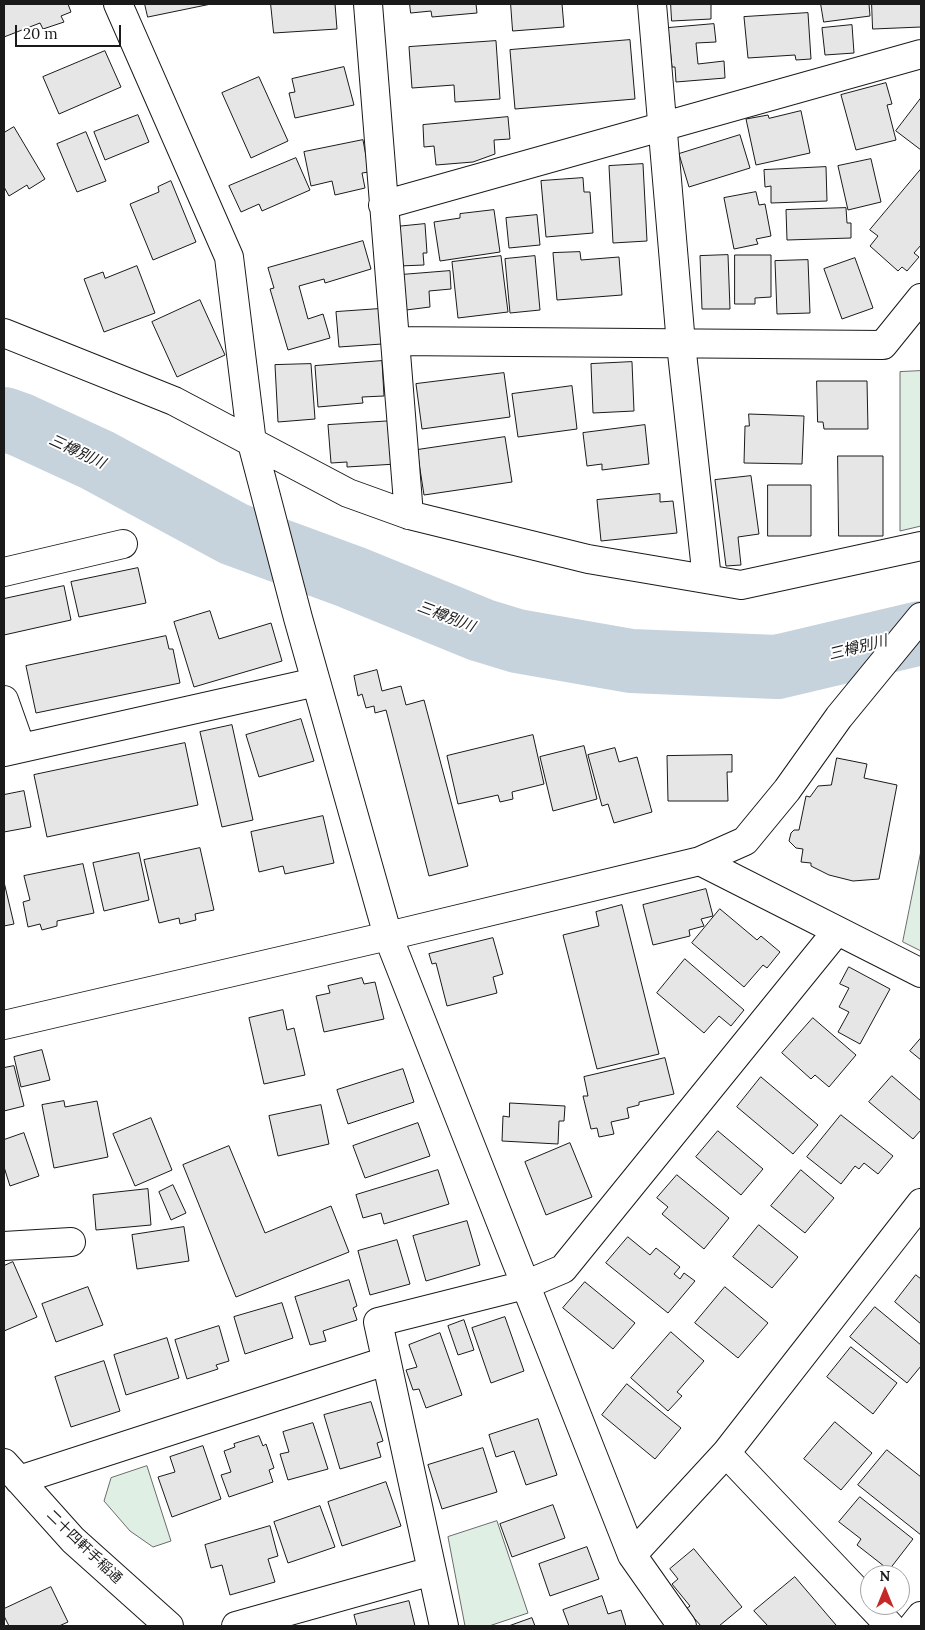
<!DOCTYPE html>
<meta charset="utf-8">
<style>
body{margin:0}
#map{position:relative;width:925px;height:1630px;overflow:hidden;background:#fff;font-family:Lora,serif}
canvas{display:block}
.frame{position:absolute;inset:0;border:5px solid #1a1a1a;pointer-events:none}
.north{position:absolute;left:860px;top:1565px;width:50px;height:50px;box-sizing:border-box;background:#fff;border:1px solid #a3a3a3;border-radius:50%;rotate:0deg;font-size:14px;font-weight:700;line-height:20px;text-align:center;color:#1a1a1a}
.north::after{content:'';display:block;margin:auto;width:18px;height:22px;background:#c62828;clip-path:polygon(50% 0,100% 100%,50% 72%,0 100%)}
.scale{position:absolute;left:15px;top:25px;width:106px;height:22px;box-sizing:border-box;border:2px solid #1a1a1a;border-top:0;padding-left:6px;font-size:15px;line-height:18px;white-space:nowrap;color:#1a1a1a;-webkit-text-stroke:4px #fff;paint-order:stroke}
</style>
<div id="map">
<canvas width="925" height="1630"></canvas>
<div class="frame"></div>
<div class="north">N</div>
<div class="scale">20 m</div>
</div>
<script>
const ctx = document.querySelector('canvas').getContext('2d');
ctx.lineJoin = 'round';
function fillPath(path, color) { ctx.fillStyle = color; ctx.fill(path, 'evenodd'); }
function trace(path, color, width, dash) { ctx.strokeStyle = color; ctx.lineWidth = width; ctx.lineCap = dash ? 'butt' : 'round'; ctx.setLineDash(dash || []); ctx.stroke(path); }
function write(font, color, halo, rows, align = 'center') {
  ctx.font = font + ' Lora,"Noto Sans JP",serif'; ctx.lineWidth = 4; ctx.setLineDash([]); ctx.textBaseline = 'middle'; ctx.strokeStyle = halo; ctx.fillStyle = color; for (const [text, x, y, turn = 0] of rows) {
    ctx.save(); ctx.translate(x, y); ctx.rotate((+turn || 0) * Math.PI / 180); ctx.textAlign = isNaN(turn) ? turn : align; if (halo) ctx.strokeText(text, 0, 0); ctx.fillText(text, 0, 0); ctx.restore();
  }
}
const green = new Path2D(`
 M921,371V526L900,531V372Z
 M921,851V951L903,942Z
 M147,1466L171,1541L153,1547L130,1531L104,1501L111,1478Z
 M497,1521L528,1613L489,1626H465L448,1537Z`);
const river = new Path2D(`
 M4,419L21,425L97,460L234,534L351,577L481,630L517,641L631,661L777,667L921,633`);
const building = new Path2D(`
 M4,4H68L71,12L61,16L64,22L43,29L40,23L4,37Z
 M145,4H211L148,17Z
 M271,4H335L337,29L274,33Z
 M410,4H476L477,13L432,17L431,11L411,13Z
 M511,4H562L564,27L513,31Z
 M671,4H711V19L672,21Z
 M821,4H869L870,16L824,22Z
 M872,4H921V27L873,29Z
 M808,13L811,59L796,60L795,55L748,58L744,17Z
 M714,24L716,42L696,43L698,64L724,61L725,78L676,82L675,67H672L668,28Z
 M852,25L854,53L825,55L822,28Z
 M630,40L635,99L515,109L510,50Z
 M496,41L500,99L455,102L454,85L412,88L409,47Z
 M105,51L121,87L59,114L43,77Z
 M344,67L354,105L295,118L289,93L295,92L292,79Z
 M259,77L288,141L251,158L222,93Z
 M886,83L892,104L887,105L896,140L856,150L841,95Z
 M921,98V150L896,131Z
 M801,111L810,153L756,165L746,119L768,115L769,118Z
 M138,115L149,142L105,160L94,132Z
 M508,117L510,139L494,140L495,154L473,162L436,165L434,146L424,147L423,125Z
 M14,127L45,179L29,189L27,185L9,196L4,187V133Z
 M86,132L106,181L77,192L57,144Z
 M740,135L750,168L689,187L679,154Z
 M363,140L369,172L362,173L365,188L335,195L332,181L311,186L304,152Z
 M296,158L310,190L262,211L259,204L241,212L229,186Z
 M871,159L881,202L848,210L838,166Z
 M643,164L647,241L613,243L609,166Z
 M826,167L827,201L771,203V186L765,187L764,170Z
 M921,169V245L914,253L919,257L907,271L902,267L898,271L870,246L878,236L870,230Z
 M583,178L584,192H590L593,233L546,237L541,181Z
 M171,181L196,242L153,260L130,204L159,192L158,187Z
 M756,192L759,205L765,204L771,236L756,239L758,244L734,249L724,198Z
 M846,208L847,223H851V238L787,240L786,210Z
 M494,210L500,252L440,261L434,222L460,218V214Z
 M537,215L540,245L509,248L506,218Z
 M425,224L427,253H423L424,265L399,266L395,227Z
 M363,241L371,269L325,283L324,279L299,286L308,319L323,314L330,338L288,350L270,289L274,288L268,268Z
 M580,252L581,260L619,257L622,295L557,300L553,253Z
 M728,255L730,309H702L700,256Z
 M735,255H771V297L755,298V304H735Z
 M501,256L508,312L458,318L452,262Z
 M535,256L540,310L510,313L505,259Z
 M855,258L873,308L842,319L824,269Z
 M808,260L810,313L777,314L775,261Z
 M137,266L155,313L104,332L84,279L103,272L105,278Z
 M450,271L451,289L429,291L430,307L406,310L400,275Z
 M200,300L225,355L177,377L152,322Z
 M379,309L382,344L339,347L336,312Z
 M382,361L384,396L362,397L363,403L318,407L315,366Z
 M632,362L634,411L593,413L591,364Z
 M311,364L315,419L278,422L275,365Z
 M504,373L510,417L422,429L416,384Z
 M817,381H867L868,429H824L823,422H818Z
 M572,386L577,429L518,437L512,394Z
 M749,414L804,416L802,464L744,463L745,426H749Z
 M393,421L396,464L347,467V462L331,463L328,425Z
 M645,425L649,464L602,470V464L587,466L583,433Z
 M505,437L512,482L424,495L417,450Z
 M838,456H883V536H839Z
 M751,476L759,534L738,537L741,565L726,566L715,480Z
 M768,485H811V536H768Z
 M660,494V502L673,501L677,533L601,541L597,500Z
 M138,568L146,603L79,617L71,582Z
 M64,586L71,620L4,635V599Z
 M210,611L219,639L271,623L282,661L194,687L174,622Z
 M166,636L169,649H173L180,683L36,713L26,666Z
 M377,670L382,691L401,686L406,705L424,700L468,866L429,876L386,710L375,713L374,706L366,708L362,694L358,696L354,676Z
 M301,719L314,761L259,777L246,735Z
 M232,725L253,820L222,827L200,732Z
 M533,735L544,784L512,792L513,799L500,802L498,795L458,804L447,756Z
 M185,743L198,805L47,837L34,775Z
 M584,746L597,799L553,811L540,757Z
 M615,748L619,762L637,757L652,812L614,823L608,804L602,806L588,755Z
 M732,755V772H727L728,801H668L667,756Z
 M837,758L867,764L864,778L897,785L879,879L853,881L829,875L811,866V863L801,862L803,849L796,848L789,841L791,833L794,830H799L806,796L810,797L818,786L831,785Z
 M24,791L31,827L4,832V795Z
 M323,816L334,863L285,874L283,866L259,872L251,832Z
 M200,848L214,910L195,914L196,920L180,924L179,918L159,923L144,860Z
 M139,853L149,900L104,911L93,863Z
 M83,864L94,913L57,921V926L42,930L40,924L28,927L23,902L30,900L24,876Z
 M4,882L14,924L4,926Z
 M706,889L713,916L701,919L704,926L689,930L690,936L653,945L643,905Z
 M622,905L659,1054L597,1069L563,935L599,926L596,912Z
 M720,909L757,940L761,936L780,952L767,968L763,965L744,987L692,943Z
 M493,938L503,974L493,977L497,993L447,1006L436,963L432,964L429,954Z
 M685,959L744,1010L731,1026L719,1016L704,1033L657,993Z
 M849,967L890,989L860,1044L838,1032L849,1012L839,1007L849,988L840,984Z
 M362,978L364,984L375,982L384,1019L324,1032L316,996L330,993L328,986Z
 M283,1010L287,1030L294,1028L305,1075L264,1084L249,1018Z
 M813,1018L856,1055L829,1087L815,1075L811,1079L782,1053Z
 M921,1038V1060L910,1051Z
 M42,1050L50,1080L21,1087L14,1057Z
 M665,1058L674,1094L639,1102V1105L627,1108L629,1118L611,1122L614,1134L599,1137L597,1128L591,1129L583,1096H588L584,1077Z
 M14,1066L24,1106L4,1111V1068Z
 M403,1069L414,1102L348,1124L337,1090Z
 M892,1076L921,1101V1130L913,1139L869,1102Z
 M761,1077L818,1125L793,1154L737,1107Z
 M64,1101L65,1107L97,1101L108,1157L54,1168L42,1105Z
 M510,1103L565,1106L564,1121H559L558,1144L502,1141L503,1116L509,1117Z
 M321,1105L329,1144L278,1156L269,1116Z
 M841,1115L893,1156L878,1174L864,1163L859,1169L855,1166L841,1184L807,1157Z
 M151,1118L172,1170L135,1186L113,1134Z
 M418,1123L430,1156L365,1178L353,1146Z
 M718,1131L763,1169L741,1195L696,1157Z
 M24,1133L39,1176L10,1186L4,1167V1140Z
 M570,1143L592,1197L546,1215L525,1162Z
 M229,1146L265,1233L331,1206L349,1252L236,1297L183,1165Z
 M438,1170L449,1204L384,1224L381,1213L363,1218L356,1195Z
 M801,1170L834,1198L805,1233L771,1206Z
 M677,1175L729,1218L704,1249L662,1214L668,1207L657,1198Z
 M173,1185L186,1213L171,1220L159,1192Z
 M148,1189L151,1225L96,1230L93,1195Z
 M467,1221L480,1265L426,1281L413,1236Z
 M759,1225L798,1257L772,1288L733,1257Z
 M184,1227L189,1261L137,1269L132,1235Z
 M628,1237L650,1255L656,1248L680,1267L674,1274L680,1279L684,1273L695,1281L668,1313L606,1263Z
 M397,1240L410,1284L370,1295L358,1251Z
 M13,1262L37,1317L4,1331V1266Z
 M916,1275L921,1279V1324L895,1302Z
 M349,1280L357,1306L353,1308L357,1320L323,1331L326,1341L310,1345L295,1297Z
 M585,1282L635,1323L613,1349L563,1308Z
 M88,1287L103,1325L56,1342L42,1304Z
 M725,1287L768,1323L738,1358L695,1323Z
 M282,1303L293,1338L245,1354L234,1317Z
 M875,1307L921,1345V1366L907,1383L850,1337Z
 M505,1317L524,1371L491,1383L472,1328Z
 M464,1320L474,1350L458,1355L448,1326Z
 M219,1326L229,1361L216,1365L218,1369L187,1379L175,1340Z
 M671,1332L704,1361L677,1392L682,1396L668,1411L631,1378Z
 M440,1333L462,1395L426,1408L419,1389L413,1390L406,1370L417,1367L409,1345Z
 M167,1338L179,1378L126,1395L114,1355Z
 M851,1347L897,1383L873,1414L827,1377Z
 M104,1361L120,1411L71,1427L55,1377Z
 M627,1384L681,1428L655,1459L602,1415Z
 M371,1402L383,1441L377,1443L381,1457L340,1469L324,1415Z
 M538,1419L557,1475L526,1485L514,1451L496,1457L489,1435Z
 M835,1422L872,1453L841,1490L804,1459Z
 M313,1423L328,1469L288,1480L280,1454L289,1452L283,1432Z
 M259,1436L263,1446L266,1444L274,1468L269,1470L273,1482L229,1497L221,1475L231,1472L224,1451L235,1447L234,1444Z
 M203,1446L221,1499L172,1517L158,1477L175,1472L170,1457Z
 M483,1448L497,1492L442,1509L428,1465Z
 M887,1450L921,1477V1535L858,1485Z
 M386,1482L401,1526L342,1546L328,1502Z
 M860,1497L913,1539L889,1570L857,1545L861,1539L839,1522Z
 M553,1505L565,1538L512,1557L500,1524Z
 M320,1506L335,1547L288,1563L274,1522Z
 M270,1526L278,1556L268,1559L275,1582L230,1595L222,1565L211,1568L205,1545Z
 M587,1547L599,1579L550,1596L539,1564Z
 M694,1549L742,1607L719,1626H701L686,1609L690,1606L672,1584L678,1579L670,1569Z
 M795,1577L836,1625L834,1626H768L754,1611Z
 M51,1587L68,1622L59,1626H9L4,1616V1609Z
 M602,1596L608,1614L621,1610L626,1626H569L563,1610Z
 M409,1601L415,1626H357L354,1615Z
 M532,1618L535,1626H509Z`);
const minor = new Path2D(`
 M118,4L229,257L252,443L298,618L388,936L632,1555L682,1626
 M368,4L409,515
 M652,4L681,344L707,579
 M383,205L921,54
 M4,333L174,401L348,493L409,515L588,559L741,585L921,546
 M395,341L883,345L921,298
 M4,572L123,544
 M4,700L21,748
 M4,752L316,682
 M700,861L921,973
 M4,1025L388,936L700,861L745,841L787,790L839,717L921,617
 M4,1246L71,1242
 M726,1453L890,1626
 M4,1463L73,1540L169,1626
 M19,1480L386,1361
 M632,1555L726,1453L921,1203
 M236,1626L432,1571
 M444,1626L378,1322L525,1285L563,1269L837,931
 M913,1626L921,1616`);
const streetNames = [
 ["二十四軒手稲通",84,1547,44]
];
const waterNames = [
 ["三樽別川",77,452,25],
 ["三樽別川",446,617,21],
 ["三樽別川",858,648,-14]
];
fillPath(green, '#e0efe3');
trace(green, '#6a6a6a', 1);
trace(river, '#c6d2dc', 64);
fillPath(building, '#e6e6e6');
trace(building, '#1a1a1a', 1);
trace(minor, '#1a1a1a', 30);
trace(minor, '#fff', 28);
write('14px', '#1a1a1a', '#fff', streetNames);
write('italic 15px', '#1a1a1a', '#fff', waterNames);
</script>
